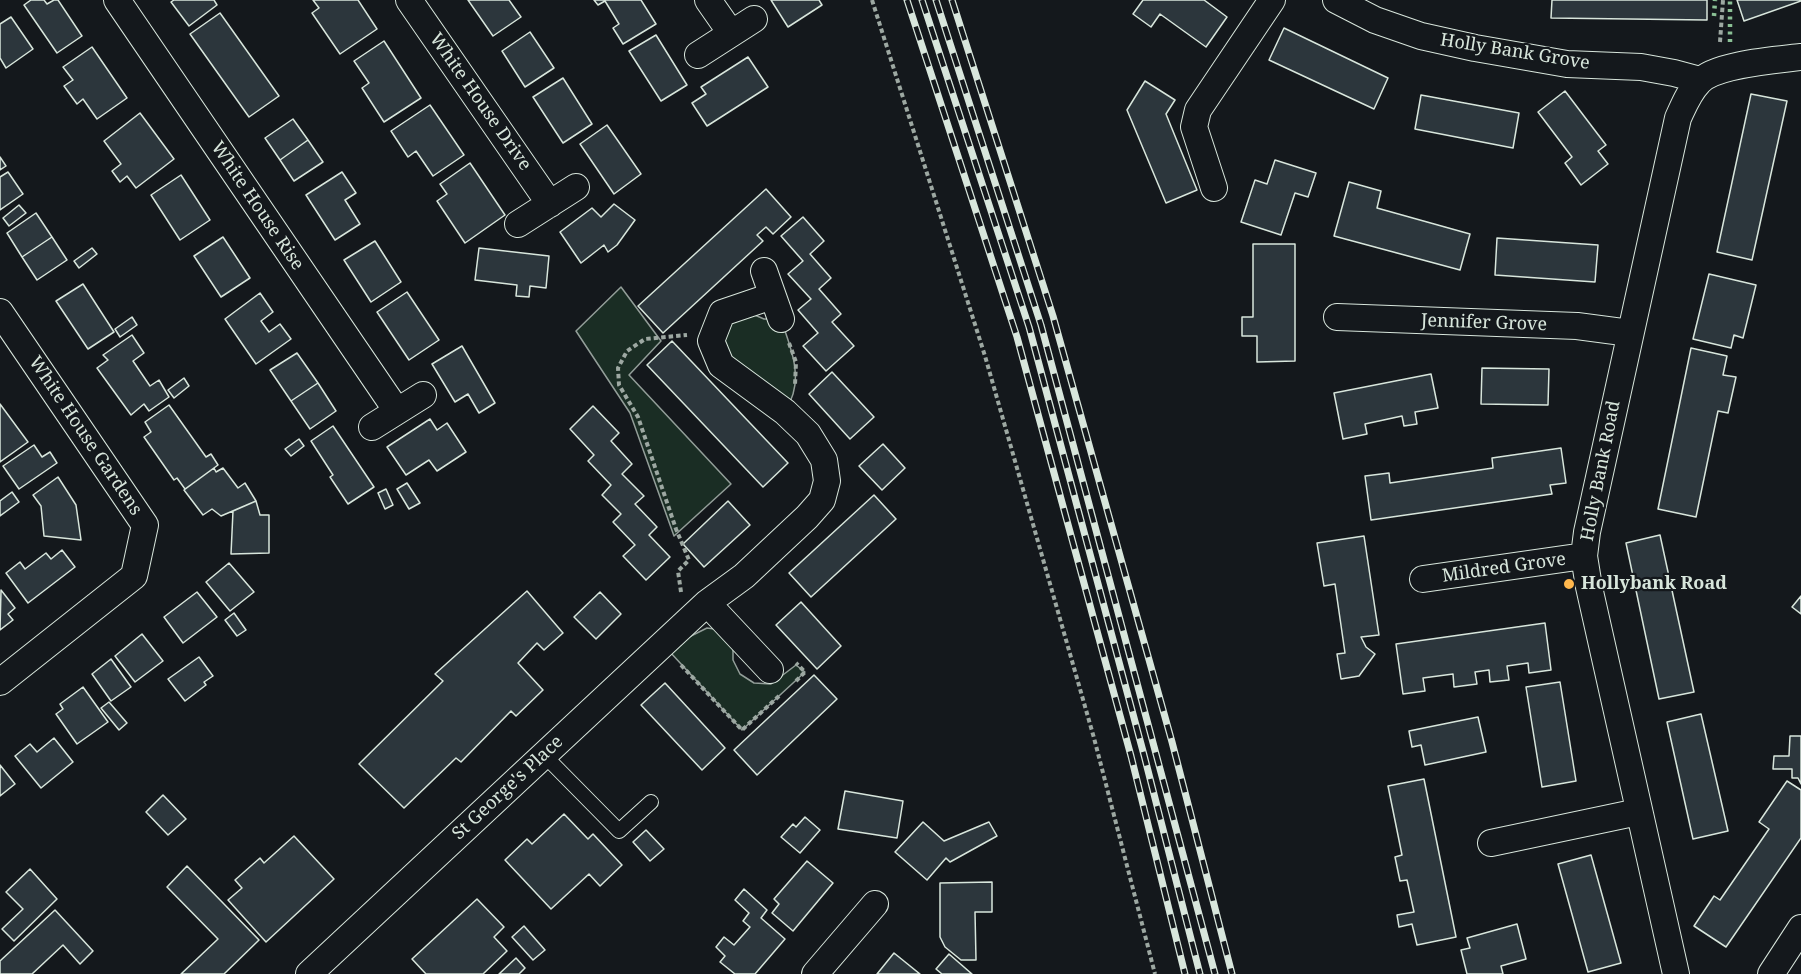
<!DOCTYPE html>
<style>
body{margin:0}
canvas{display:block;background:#14181c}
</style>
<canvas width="1801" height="974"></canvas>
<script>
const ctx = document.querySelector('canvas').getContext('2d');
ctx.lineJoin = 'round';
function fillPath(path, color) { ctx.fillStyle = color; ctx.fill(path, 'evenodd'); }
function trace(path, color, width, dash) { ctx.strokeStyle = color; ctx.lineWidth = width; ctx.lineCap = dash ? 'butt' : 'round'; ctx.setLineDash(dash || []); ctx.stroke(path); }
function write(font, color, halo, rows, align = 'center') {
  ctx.font = font + ' "Noto Serif",serif'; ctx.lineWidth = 4.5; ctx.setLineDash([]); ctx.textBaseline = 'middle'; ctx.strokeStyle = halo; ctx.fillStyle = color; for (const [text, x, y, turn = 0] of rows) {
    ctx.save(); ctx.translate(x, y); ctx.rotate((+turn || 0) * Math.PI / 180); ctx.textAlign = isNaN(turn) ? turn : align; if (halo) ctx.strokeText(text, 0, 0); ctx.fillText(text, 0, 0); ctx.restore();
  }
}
const green = new Path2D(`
 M621,287L661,341L629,375L731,484L674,536L630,413L576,331Z
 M750,313L764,319H781C790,347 803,374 790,402L727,357L722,342L730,320Z
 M707,628L722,630L733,644V660L740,674L754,683L771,684L796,665L805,672L742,730L670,652L685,639Z`);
const building = new Path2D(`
 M31,0H44L47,4L54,0H58L82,36L57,53L24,5Z
 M174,0H214L217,5L189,26L171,2Z
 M313,0H358L377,29L340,54L312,13L319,8Z
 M468,0H509L521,17L493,36Z
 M594,0H641L656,24L623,44L613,28L619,24L605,1L598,5Z
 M771,0H819L822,5L788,27Z
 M1143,0H1204L1227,17L1206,47L1160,14L1151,27L1133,14Z
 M1552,0H1707V20L1551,18Z
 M1737,0H1801V1L1744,21Z
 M220,13L279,96L249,117L190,34Z
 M11,17L33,49L6,68L0,58V24Z
 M1284,28L1388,78L1374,109L1269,60Z
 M530,32L554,68L525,87L502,51Z
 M656,35L687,85L661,101L629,51Z
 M384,41L421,98L384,122L362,88L369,83L354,61Z
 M92,47L127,98L97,119L83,99L77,104L64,86L73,80L63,67Z
 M748,57L768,87L707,126L692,103L706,94L701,87Z
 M563,78L592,124L563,143L533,97Z
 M1145,81L1175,100L1166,114L1197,190L1166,203L1127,110Z
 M1565,91L1606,145L1598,151L1608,164L1581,185L1565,163L1572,157L1538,112Z
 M1751,94L1787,101L1752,260L1717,252Z
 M1421,95L1519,113L1513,148L1415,129Z
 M430,105L464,155L433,176L416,151L408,157L391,131Z
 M140,113L174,159L136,188L127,176L120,182L112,171L121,164L104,141Z
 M293,119L308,140L280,160L265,138Z
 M607,125L641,174L614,194L580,144Z
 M308,140L323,162L294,181L280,160Z
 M0,157L6,166L0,170Z
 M1275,160L1316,173L1308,197L1295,193L1281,235L1241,222L1255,180L1267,184Z
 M470,163L505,215L465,243L437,201L447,194L440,184Z
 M8,172L23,194L0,210V177Z
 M342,172L356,193L345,200L360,224L335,240L306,195Z
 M181,175L210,220L180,240L151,195Z
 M1349,182L1381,191L1377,208L1470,234L1460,270L1334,236Z
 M766,189L791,217L773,234L766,227L757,235L763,241L663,333L638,306Z
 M614,204L635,220L617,245L608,252L604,245L581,263L560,232L592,208L601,217Z
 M19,205L26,213L9,226L3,218Z
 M36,213L52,237L22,257L7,233Z
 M803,217L824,241L810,254L831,278L819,289L841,314L832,322L854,346L826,371L803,346L818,333L798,310L811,299L788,274L803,261L781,236Z
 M52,237L67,260L37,280L22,257Z
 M223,237L250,278L221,297L194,256Z
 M1497,238L1598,245L1595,282L1495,275Z
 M375,241L401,282L371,302L344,260Z
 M1253,244H1295V361L1257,362V336H1242V317H1253Z
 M92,248L97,254L79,268L74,261Z
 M479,248L549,256L546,288L530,286L529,297L516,296L517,285L475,280Z
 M1709,274L1756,285L1743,338L1734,335L1731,348L1693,339Z
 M83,284L114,332L88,349L56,301Z
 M407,292L439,340L409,360L377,312Z
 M260,293L273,312L261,321L269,332L280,324L291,339L256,364L225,319Z
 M132,317L137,325L120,337L115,329Z
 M132,335L144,353L133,361L150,386L159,380L169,397L149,411L144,404L131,415L97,368L108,360L103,355Z
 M672,341L788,463L763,487L647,365Z
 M462,346L495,403L479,413L468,394L455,402L432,364Z
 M1691,348L1727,356L1723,375L1736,377L1728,413L1718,411L1696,517L1658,509Z
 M297,353L318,383L291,401L270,370Z
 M1482,368L1549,369L1548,405L1481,404Z
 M832,372L874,417L850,439L809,394Z
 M1431,374L1438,408L1415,412L1417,424L1404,426L1402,416L1365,424L1367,434L1343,439L1334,393Z
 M184,378L189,386L174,398L168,390Z
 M318,383L336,411L310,429L291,401Z
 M0,404L28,442L0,462Z
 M169,405L206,457L211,454L218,465L185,489L177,478L174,480L144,437L151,432L145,422Z
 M593,406L619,433L611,441L632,464L622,474L644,496L635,504L657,527L649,535L670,557L646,580L623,556L635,545L613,522L621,514L602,495L611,485L588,461L594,455L570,429Z
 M430,419L437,430L447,423L466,452L437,471L429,460L406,475L387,447Z
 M333,426L374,487L348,504L330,477L333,475L311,441Z
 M299,439L304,446L291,456L285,449Z
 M883,444L905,468L882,490L859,466Z
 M34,445L42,457L50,452L57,463L19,489L3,466Z
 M1561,448L1566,483L1550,485L1552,494L1371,520L1365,476L1389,473L1390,483L1493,468L1492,458Z
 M214,468L216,472L223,468L238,488L245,483L256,501L221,516L212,509L203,515L184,490Z
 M58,477L76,505L81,540L44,536L41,506L33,495Z
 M407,483L420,503L409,509L397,489Z
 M386,489L393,505L385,509L378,493Z
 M12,492L19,502L0,516V501Z
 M874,495L896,519L811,597L789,573Z
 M256,501L260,515H269V553L231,554L233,511Z
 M728,501L750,525L704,567L683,544Z
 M1660,535L1694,692L1659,699L1626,543Z
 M1364,536L1379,635L1361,637L1366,647L1375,654L1359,676L1341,679L1337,654L1345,653L1335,584L1324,586L1317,543Z
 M62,550L75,567L28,603L6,573L20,562L25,569L46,553L51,559Z
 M229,563L254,592L230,611L206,582Z
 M1,590L15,608L8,614L13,620L0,630Z
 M527,591L563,633L544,650L537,643L518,663L543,690L516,716L511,711L461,762L456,758L404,808L359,764L443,681L435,674Z
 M197,592L217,617L183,643L164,617Z
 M600,592L621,614L596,639L574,617Z
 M1801,596V614L1792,607Z
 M801,602L841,646L817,669L776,625Z
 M234,613L246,630L237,636L225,620Z
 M1545,623L1551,670L1529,673L1528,663L1507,666L1509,680L1490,682L1489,670L1475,672L1477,684L1454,687L1453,674L1423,678L1425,691L1403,694L1396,644Z
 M142,634L163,661L135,682L115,656Z
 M199,657L213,676L204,682L206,685L185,701L168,679Z
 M111,659L131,687L111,701L92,674Z
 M814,675L837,699L757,775L734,750Z
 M1560,682L1576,781L1542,787L1526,687Z
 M665,683L725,748L702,770L641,705Z
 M83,687L108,722L77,744L56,714L63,709L60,704Z
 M109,702L127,723L119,730L101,708Z
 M1701,714L1728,831L1693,839L1667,722Z
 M1478,717L1486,752L1425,765L1421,745L1412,747L1409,731Z
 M1790,736H1801V784L1798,778H1792V769H1773L1774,756H1789Z
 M54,738L73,762L41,788L15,756L30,744L37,752Z
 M0,765L15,784L0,796Z
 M1424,779L1456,937L1417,945L1412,924L1399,927L1397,915L1414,912L1407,880L1400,881L1395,857L1402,855L1388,786Z
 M1787,781L1801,790V838L1726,947L1694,926L1714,896L1720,900L1769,829L1759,822Z
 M845,791L903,801L897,838L838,829Z
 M163,795L186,819L168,835L146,812Z
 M564,814L588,839L593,834L622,865L600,886L589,874L551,909L505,860L527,839L532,844Z
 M805,817L820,830L800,853L781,837L793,824L796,827Z
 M923,822L944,841L989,822L997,836L950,862L946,858L927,880L895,852Z
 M646,830L664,849L650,861L633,842Z
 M294,836L334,879L266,942L228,900L242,888L235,880L260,858L264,863Z
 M1591,855L1621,963L1588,972L1558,864Z
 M807,861L833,883L793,931L772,913L779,904L774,899Z
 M187,866L259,940L224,974H181L218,939L167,887Z
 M30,869L57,899L14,941L2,929L23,909L6,892Z
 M992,882V912H975L976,960H961L945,947L940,937V883Z
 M744,889L767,910L761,918L785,939L755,974H735L720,962L725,956L716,947L724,937L734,945L750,927L743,921L749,913L735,900Z
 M477,899L504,927L494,937L507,951L483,974H426L412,959Z
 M55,910L93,951L80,964L63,945L32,974H0V961Z
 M1517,924L1526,959L1501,966L1503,974H1467L1461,950L1470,948L1467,938Z
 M524,926L545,950L533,960L512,937Z
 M894,953L920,974H877Z
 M949,954L972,974H942L936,969Z
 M516,958L525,968L519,974H499Z`);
const path = new Path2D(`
 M872,0L985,356L1094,738L1155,974
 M1720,42L1723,0
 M789,343L796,362L795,385
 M681,592L678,571L689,560L676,529L638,417L619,385L618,368L627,351L645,339L687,335
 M681,665L742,730L779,696
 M796,681L805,672L796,663`);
const service = new Path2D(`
 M544,755L619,831L651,802`);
const minor = new Path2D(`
 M117,0L397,411
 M409,0L550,204
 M708,0L731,33
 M1336,0L1375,20L1421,36L1475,48L1567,64L1641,67L1674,73L1700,80
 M698,55L754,19
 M1214,188L1194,127L1198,110L1272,0
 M518,224L576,187
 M764,271L781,319
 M0,312L145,525L134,576L0,682
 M1337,317L1577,326L1630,333
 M372,427L423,395
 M1423,579L1584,556
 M707,603L770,670
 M1491,843L1638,812
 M309,974L707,603L744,576L807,517L822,500L827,481L824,460L808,434L785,412L721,365L711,341L722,313L772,296
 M815,974L875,904
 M1676,974L1589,587L1584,556L1587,532L1678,118C1684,105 1689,92 1699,82C1715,64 1776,60 1801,57
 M1771,974L1801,928`);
const rail = new Path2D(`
 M907,0L1017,337L1131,756L1185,974
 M922,0L1029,327L1144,755L1200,974
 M936,0L1041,325L1215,974
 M952,0L1053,316L1172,742L1232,974`);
const hedge = new Path2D(`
 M1714,16L1715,0
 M1730,42V0`);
const markers = [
 [1569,584,6,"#ffb74d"]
];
const streetNames = [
 ["Holly Bank Grove",1515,52,9],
 ["White House Drive",480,102,55],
 ["White House Rise",257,206,56],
 ["Jennifer Grove",1484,323,2],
 ["White House Gardens",85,436,56],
 ["Holly Bank Road",1601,471,-79],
 ["Mildred Grove",1504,568,-8],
 ["St George's Place",508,788,-43]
];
const poiNames = [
 ["Hollybank Road",1581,584]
];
fillPath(green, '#1a2d24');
trace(green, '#939e99', 1.5);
fillPath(building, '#2c363c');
trace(building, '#d8e6dc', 1.5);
trace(service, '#d8e6dc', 16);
trace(minor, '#d8e6dc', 28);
trace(path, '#9da8a2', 4, [4.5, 3]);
trace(service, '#14181c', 14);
trace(minor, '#14181c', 26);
trace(rail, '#d8e6dc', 7);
trace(rail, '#14181c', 4.5, [14]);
trace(hedge, '#8ac095', 4.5, [3, 4.5]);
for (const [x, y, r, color] of markers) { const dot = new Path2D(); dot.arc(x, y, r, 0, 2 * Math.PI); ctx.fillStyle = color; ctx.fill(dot); trace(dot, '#14181c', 2); }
write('18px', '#d8e6dc', '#14181c', streetNames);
write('bold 18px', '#d8e6dc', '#14181c', poiNames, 'left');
</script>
